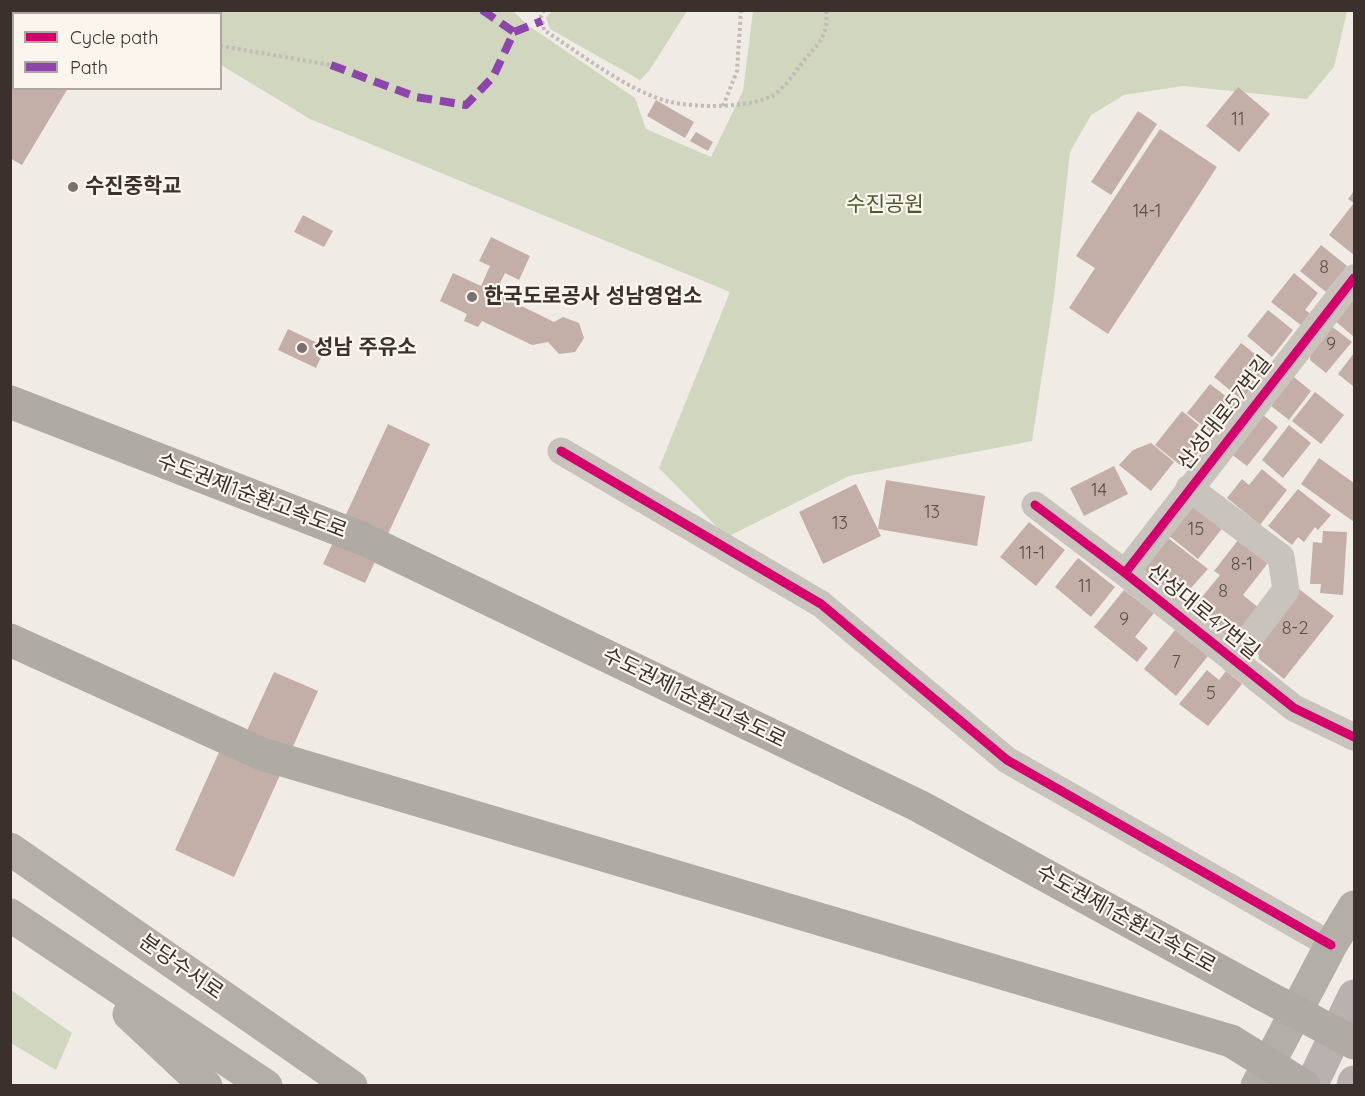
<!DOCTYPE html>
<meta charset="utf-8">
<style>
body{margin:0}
#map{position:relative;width:1365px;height:1096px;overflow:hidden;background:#f0ebe5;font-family:Quicksand,sans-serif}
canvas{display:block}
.frame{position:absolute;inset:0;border:12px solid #3b302b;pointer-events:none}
.legend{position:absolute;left:12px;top:12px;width:210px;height:78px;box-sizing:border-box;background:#fbf5ee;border:2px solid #aea6a0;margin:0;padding:8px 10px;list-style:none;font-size:18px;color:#3b302b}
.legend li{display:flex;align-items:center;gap:12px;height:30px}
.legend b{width:30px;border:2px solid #aea6a0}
</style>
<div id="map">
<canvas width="1365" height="1096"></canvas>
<div class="frame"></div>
<ul class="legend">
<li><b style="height:8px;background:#d6006c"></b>Cycle path</li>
<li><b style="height:8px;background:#8e44ad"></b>Path</li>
</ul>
</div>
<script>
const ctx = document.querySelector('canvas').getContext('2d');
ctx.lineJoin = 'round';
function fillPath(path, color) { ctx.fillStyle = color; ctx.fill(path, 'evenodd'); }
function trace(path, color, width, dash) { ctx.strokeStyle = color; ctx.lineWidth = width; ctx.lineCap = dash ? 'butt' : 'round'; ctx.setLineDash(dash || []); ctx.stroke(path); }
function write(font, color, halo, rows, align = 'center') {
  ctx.font = font + ' Quicksand,"Noto Sans KR",sans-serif'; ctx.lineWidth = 4.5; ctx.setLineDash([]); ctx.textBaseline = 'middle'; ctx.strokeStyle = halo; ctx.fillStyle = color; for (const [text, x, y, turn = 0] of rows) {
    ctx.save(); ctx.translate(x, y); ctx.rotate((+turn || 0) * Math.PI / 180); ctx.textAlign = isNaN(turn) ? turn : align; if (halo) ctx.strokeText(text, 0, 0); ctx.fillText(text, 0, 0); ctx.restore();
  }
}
const green = new Path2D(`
 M181,10L513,11L529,26L635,98L646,129L711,157L743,91L753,11H1347L1334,67L1307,99L1183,86L1124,95L1091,115L1070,152L1054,296L1032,441L849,476L727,537L659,468L730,292L310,119L221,65L220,14H177Z
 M552,11V10L687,11L649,71L640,80L550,29L546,18Z
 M11,990L72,1033L56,1070L11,1043Z`);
const building = new Path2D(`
 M10,81L14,88H68L22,165L10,158Z
 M1238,87L1270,114L1239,152L1206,126Z
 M656,100L694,122L685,138L647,116Z
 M1138,111L1157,124L1111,195L1091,182Z
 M1160,129L1217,167L1108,334L1069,308L1095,268L1076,256Z
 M696,132L713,142L708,151L690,141Z
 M1354,191V255L1329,235L1354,203L1348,199Z
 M303,215L333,231L324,247L294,232Z
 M491,237L530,256L519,280L505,273L495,293L554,322L563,317L579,323L584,338L575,352L559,354L548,342L532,345L482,321L478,327L464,321L467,314L440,301L453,273L481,286L490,266L479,261Z
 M1321,245L1347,266L1326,292L1300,271Z
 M1294,273L1318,293L1305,310L1311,314L1302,326L1271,302Z
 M1354,293V337L1333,319Z
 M1268,310L1293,330L1272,357L1247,336Z
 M1330,325L1352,342L1326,373L1310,360L1311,349Z
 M288,329L326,347L316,368L278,350Z
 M1241,343L1269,365L1242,400L1214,377Z
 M1354,353V387L1338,374Z
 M1289,373L1311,391L1289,420L1266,402Z
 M1210,384L1236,404L1213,434L1187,413Z
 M1315,392L1344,415L1321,444L1292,421Z
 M1257,410L1278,427L1247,466L1226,450Z
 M1182,411L1199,425L1193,433L1206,444L1185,469L1155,445Z
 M388,424L430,444L365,583L323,564Z
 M1289,425L1311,443L1283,478L1262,460Z
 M1151,443L1174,462L1151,491L1119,465L1133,450Z
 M1319,458L1354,483V522L1301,484Z
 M1114,466L1128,494L1084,516L1070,488Z
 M1262,469L1287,490L1260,525L1227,498L1242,479L1249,485Z
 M886,480L985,496L977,546L878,529Z
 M856,484L881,536L823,564L799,512Z
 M1298,489L1331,515L1318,530L1315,527L1304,542L1298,537L1292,545L1268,526Z
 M1193,500L1225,525L1198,559L1167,534Z
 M1029,522L1065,550L1036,586L1000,557Z
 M1323,531L1347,532L1343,595L1320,593L1321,584H1310L1313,542L1322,543Z
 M1242,535L1271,559L1243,595L1260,609L1234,642L1192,609L1220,575L1214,571Z
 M1167,537L1208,569L1181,599L1142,569Z
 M1078,558L1115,587L1091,617L1055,587Z
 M1299,589L1334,616L1284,679L1259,659L1257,641Z
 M1124,590L1154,613L1135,637L1148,648L1137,662L1094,627Z
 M1175,630L1208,656L1176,696L1144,669Z
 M1207,670L1219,680L1226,671L1242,684L1208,726L1179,704Z
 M274,672L318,691L234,877L175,850L229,730L244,737Z`);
const path = new Path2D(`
 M544,10L541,16L544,30C578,52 632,94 671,102C698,108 747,108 772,96C783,90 792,76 800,66C813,46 830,40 826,10
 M220,46L331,65
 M723,106L737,71L741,10`);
const minor = new Path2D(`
 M97,10L101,14
 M561,451L821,604L1007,760L1331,945
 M1189,488L1281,557L1286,590L1233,660
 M1035,505L1125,573L1294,708L1354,737
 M1125,573L1354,278`);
const primary = new Path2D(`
 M1311,1086L1354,996
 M1353,1086L1354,1082`);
const trunk = new Path2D(`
 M10,849L351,1086
 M10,915L266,1086
 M129,1014L206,1086
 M1257,1086L1331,945L1354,907`);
const motorway = new Path2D(`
 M10,402L361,538L919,806L1260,993
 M10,640L262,754L1231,1041`);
const motorwayBridge = new Path2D(`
 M1260,993L1354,1043
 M1231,1041L1304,1086`);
const quiet = new Path2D(`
 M482,10L514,32
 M331,65L416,97L466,105L493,77L514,32L542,21`);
const cycleway = new Path2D(`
 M561,451L821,604L1007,760L1331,945
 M1035,505L1125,573L1294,708L1354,737
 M1125,573L1354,278`);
const markers = [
 [73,187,6,"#7a716c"],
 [472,297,6,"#7a716c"],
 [302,348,6,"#7a716c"]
];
const numberNames = [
 ["11",1238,120],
 ["14-1",1147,212],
 ["8",1324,268],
 ["9",1331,345],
 ["14",1099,491],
 ["13",932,513],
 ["13",840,524],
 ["15",1196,530],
 ["11-1",1032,554],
 ["8-1",1242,565],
 ["11",1085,587],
 ["8",1223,592],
 ["9",1124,620],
 ["8-2",1295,629],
 ["7",1176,663],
 ["5",1211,694]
];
const poiNames = [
 ["수진중학교",85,187],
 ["한국도로공사 성남영업소",484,297],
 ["성남 주유소",314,348]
];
const parkNames = [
 ["수진공원",885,205]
];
const streetNames = [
 ["산성대로57번길",1225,413,-52],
 ["수도권제1순환고속도로",252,496,21],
 ["산성대로47번길",1203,612,39],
 ["수도권제1순환고속도로",694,698,26],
 ["수도권제1순환고속도로",1126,919,29],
 ["분당수서로",181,967,35]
];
fillPath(green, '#d1d6bf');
fillPath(building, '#c3afa7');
trace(path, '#c2bbb6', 4, [3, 3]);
trace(minor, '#c9c3be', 27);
trace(primary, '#b8b1ad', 33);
trace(trunk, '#b4aea8', 33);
trace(motorway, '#afaaa4', 33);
trace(motorwayBridge, '#afaaa4', 33);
trace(quiet, '#8e44ad', 8, [15, 8]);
trace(cycleway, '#d6006c', 9);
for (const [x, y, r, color] of markers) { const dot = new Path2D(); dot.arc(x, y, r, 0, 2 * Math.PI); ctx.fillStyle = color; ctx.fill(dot); trace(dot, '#fbf5ee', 2); }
write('18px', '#5d504a', null, numberNames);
write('bold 21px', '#3b302b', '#fbf5ee', poiNames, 'left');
write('21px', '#4a5a2e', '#fbf5ee', parkNames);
write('21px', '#3b302b', '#fbf5ee', streetNames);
</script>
